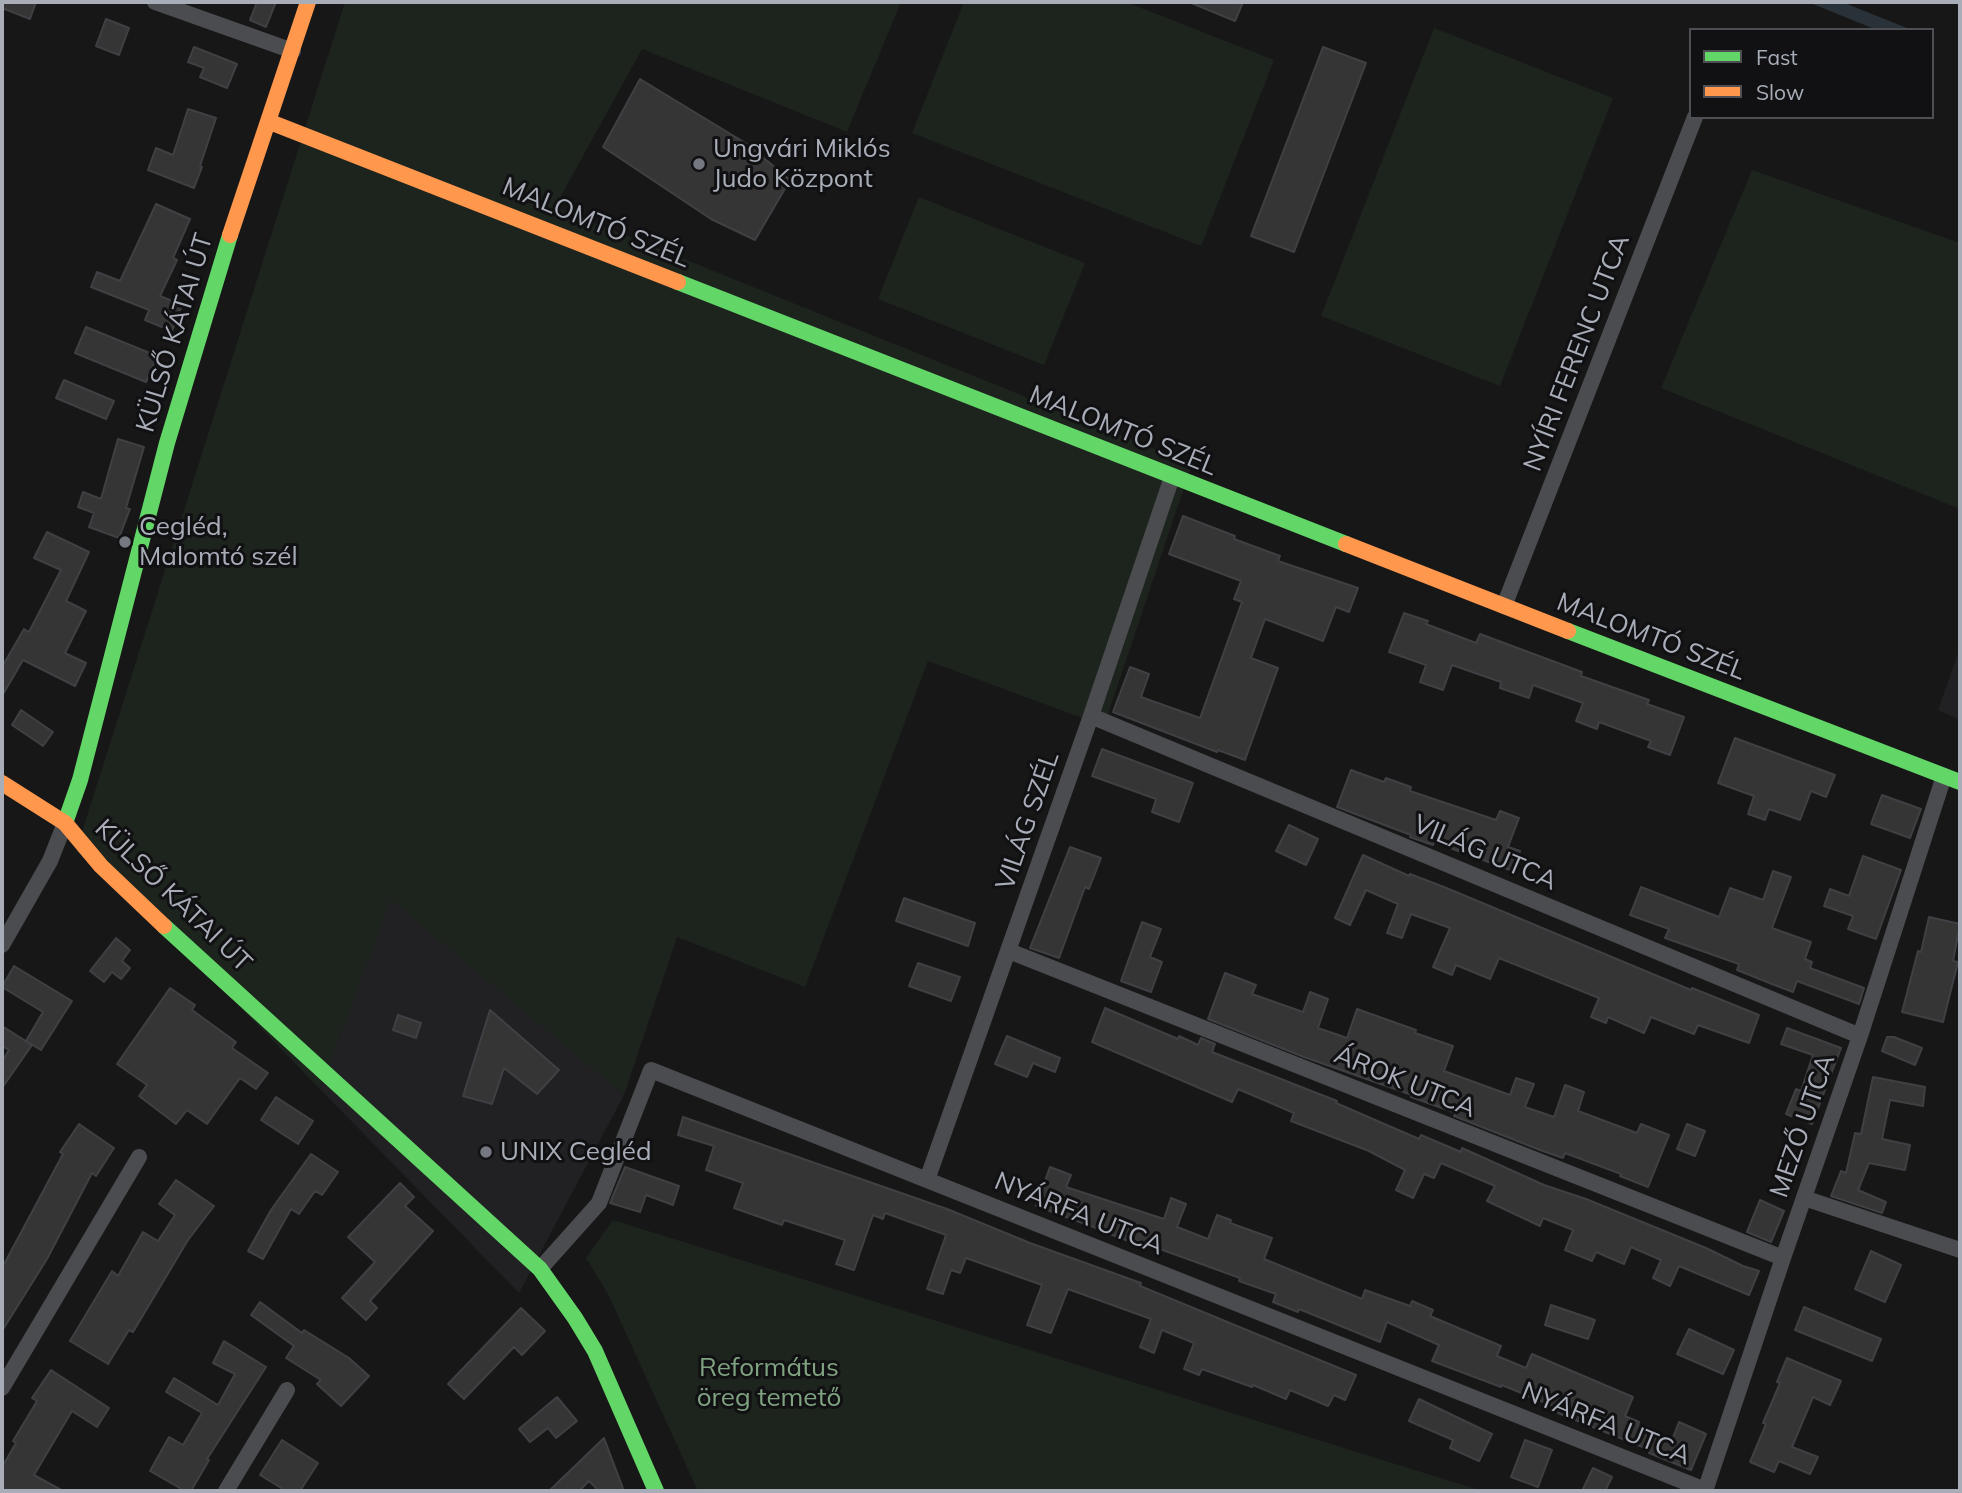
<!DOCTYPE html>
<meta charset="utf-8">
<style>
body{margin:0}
#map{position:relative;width:1962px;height:1493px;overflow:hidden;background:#171717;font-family:Mulish,sans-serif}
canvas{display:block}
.frame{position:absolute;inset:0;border:4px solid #a8adb8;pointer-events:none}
.legend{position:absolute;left:1689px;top:28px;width:245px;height:91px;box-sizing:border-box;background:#111113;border:2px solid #4d4f55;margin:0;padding:9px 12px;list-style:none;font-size:21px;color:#a8adb8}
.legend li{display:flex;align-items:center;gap:14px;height:35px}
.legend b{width:35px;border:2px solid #4d4f55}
</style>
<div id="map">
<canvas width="1962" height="1493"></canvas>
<div class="frame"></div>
<ul class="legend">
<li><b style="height:9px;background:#63d668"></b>Fast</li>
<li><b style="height:9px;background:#ff974d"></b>Slow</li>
</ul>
</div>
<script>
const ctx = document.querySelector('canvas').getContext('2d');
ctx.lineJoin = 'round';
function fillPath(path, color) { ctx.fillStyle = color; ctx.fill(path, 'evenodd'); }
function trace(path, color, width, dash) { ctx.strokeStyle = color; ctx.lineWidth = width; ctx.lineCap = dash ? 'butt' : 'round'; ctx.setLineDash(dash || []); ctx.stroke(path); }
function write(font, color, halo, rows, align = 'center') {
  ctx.font = font + ' Mulish,sans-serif'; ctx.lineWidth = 6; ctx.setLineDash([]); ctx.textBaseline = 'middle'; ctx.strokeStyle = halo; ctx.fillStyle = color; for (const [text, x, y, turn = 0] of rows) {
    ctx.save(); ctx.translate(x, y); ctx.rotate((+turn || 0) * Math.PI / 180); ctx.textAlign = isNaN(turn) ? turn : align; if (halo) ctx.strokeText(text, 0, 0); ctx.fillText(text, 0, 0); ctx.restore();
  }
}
const built = new Path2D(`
 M1960,648V720L1938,710Z
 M391,899L624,1095L519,1293L320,1089Z`);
const green = new Path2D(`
 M345,2H901L847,132L642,49L555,207L1192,464L1104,726L928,661L805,987L677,937L624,1095L391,900L320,1089L203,969L76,851Z
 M964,2H1126L1274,60L1201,246L912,133Z
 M1434,28L1613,98L1500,386L1321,316Z
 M1752,170L1960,243V509L1661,388Z
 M919,197L1085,263L1044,365L878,299Z
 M613,1220L1482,1491H698L608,1294L586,1258Z`);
const water = new Path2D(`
 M1808,2H1842L1912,30H1877Z`);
const building = new Path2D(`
 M2,2H36L30,19L2,8Z
 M257,2H276L266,27L250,20Z
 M1189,2H1243L1235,21Z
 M106,19L129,28L119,55L96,46Z
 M194,47L237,64L227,88L200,77L204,68L188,62Z
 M1323,47L1366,63L1294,252L1251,236Z
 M640,79L747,144L790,180L755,240L711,219L603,147Z
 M188,109L216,118L200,166L202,167L194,188L148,170L156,148L173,155Z
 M156,204L190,219L173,258L177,260L160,296L182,305L172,331L145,320L149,310L91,287L97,272L120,281Z
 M86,327L157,356L146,382L75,353Z
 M64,380L114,401L106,419L56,398Z
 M118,439L144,447L126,508L130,509L119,538L89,527L94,513L78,507L83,492L101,499Z
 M1183,516L1235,536L1234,539L1280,556L1278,561L1358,588L1349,612L1336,607L1323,641L1265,619L1251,658L1278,668L1245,760L1218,750L1217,752L1113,712L1130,667L1149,674L1141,697L1200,718L1242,602L1234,599L1241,581L1169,554Z
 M47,532L89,552L66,601L86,611L65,653L86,663L75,686L23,660L2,696V667L24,629L29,632L61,570L34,558Z
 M1404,613L1428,621L1426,624L1476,643L1480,634L1582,672L1581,676L1649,700L1647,704L1684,717L1670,755L1648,747L1651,741L1599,722L1597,729L1576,721L1583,703L1533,685L1529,698L1500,688L1501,682L1452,665L1443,690L1420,682L1426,665L1389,652Z
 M21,710L53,732L43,746L12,725Z
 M1735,738L1835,775L1826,797L1811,791L1800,820L1769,809L1765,820L1748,814L1754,796L1718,783Z
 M1102,749L1193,783L1179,822L1152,812L1156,799L1092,776Z
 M1351,770L1384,782L1386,778L1411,787L1410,791L1496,820L1500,811L1519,818L1508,847L1520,851L1513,871L1434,842L1433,845L1410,837L1411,835L1337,807Z
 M1882,795L1921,809L1910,838L1871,824Z
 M1289,825L1318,839L1306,865L1276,851Z
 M1070,847L1101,858L1089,889L1085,887L1059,958L1030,948Z
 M1363,855L1409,876L1410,874L1444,887L1691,990L1692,988L1759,1015L1749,1043L1698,1025L1694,1034L1651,1017L1644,1033L1608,1017L1606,1023L1591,1017L1599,998L1499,958L1490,979L1456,965L1452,975L1433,967L1450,928L1411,914L1402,938L1387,933L1398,904L1366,890L1350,925L1335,918Z
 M1863,856L1901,870L1876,939L1848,929L1853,916L1824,906L1830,889L1849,896Z
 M1773,871L1791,877L1772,928L1811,942L1805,959L1812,962L1810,968L1864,988L1859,1004L1797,981L1793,992L1772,984L1737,970L1739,964L1665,938L1669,929L1630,915L1641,887L1719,917L1730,888L1763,900Z
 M904,898L975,923L968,946L896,921Z
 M1929,917L1960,924L1953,961L1958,962L1943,1022L1902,1012L1918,951L1921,952Z
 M1142,922L1161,929L1150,957L1162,962L1151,992L1121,981Z
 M116,938L130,950L122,961L130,968L121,979L112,972L104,982L90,971Z
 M918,963L960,977L951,1001L909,986Z
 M14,966L72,1001L41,1050L26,1041L43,1012L2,987Z
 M1225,973L1256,985L1252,994L1303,1012L1310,992L1328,999L1318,1028L1347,1038L1357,1009L1416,1030L1415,1033L1453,1046L1444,1071L1510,1095L1516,1078L1534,1084L1525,1107L1554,1117L1565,1085L1584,1092L1578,1111L1637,1133L1641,1124L1669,1135L1648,1187L1620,1176L1621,1174L1565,1153L1563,1158L1540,1150L1454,1116L1456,1113L1411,1097L1412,1095L1304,1057L1208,1019Z
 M170,988L195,1005L192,1010L236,1042L232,1048L268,1073L256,1089L240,1078L207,1124L187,1110L176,1124L139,1096L147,1085L117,1064Z
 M1105,1008L1178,1039L1179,1036L1198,1045L1201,1038L1215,1044L1212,1052L1337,1101L1336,1103L1419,1139L1421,1135L1461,1152L1462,1148L1544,1185L1586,1199L1706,1248L1743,1266L1759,1271L1749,1295L1679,1266L1670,1286L1653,1278L1661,1260L1631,1247L1624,1264L1596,1252L1592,1261L1565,1250L1573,1230L1543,1218L1540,1226L1487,1201L1495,1186L1441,1163L1434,1178L1424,1174L1413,1198L1396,1190L1405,1170L1369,1151L1291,1121L1294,1113L1238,1089L1232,1102L1092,1042Z
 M490,1010L559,1070L537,1094L504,1068L492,1104L463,1096Z
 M398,1015L421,1023L416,1038L393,1030Z
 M2,1026L32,1045L2,1088V1061L9,1050L2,1046Z
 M1787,1028L1841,1048L1812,1124L1786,1114L1796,1089L1801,1091L1813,1055L1781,1044Z
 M1007,1036L1060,1058L1055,1072L1033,1063L1027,1077L995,1064Z
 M1887,1037H1894L1922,1048L1915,1065L1882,1051Z
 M1873,1077L1925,1087L1923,1106L1890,1100L1882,1139L1910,1145L1905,1170L1869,1163L1858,1190L1886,1202L1882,1213L1831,1196L1841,1171L1846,1173L1855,1133L1861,1134Z
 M276,1097L313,1121L298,1144L261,1120Z
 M683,1117L947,1209L1030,1243L1141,1283L1140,1286L1356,1375L1345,1400L1334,1395L1328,1406L1290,1390L1286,1399L1253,1385L1252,1387L1202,1369L1199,1375L1184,1369L1194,1343L1162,1330L1154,1353L1140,1347L1151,1319L1068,1289L1051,1333L1027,1325L1042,1285L966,1258L960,1273L951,1270L943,1294L927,1289L946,1235L885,1213L883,1219L873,1215L854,1270L836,1264L845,1240L784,1220L782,1225L734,1208L743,1183L706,1170L714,1146L678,1135Z
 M79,1124L114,1148L96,1176L92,1173L47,1259L2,1331V1268L63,1154L60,1152Z
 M1687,1124L1705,1131L1695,1156L1677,1149Z
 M311,1154L338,1172L322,1195L315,1191L299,1214L291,1209L263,1259L248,1251L271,1210Z
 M625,1167L679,1186L673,1205L646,1195L640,1212L610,1203Z
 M1050,1167L1071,1175L1066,1187L1164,1219L1171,1198L1186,1204L1177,1227L1208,1239L1217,1215L1231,1220L1230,1223L1272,1238L1264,1259L1362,1299L1365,1290L1410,1306L1412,1301L1433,1310L1430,1316L1501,1346L1497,1356L1526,1368L1532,1354L1633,1397L1625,1416L1639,1422L1638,1426L1672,1440L1679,1422L1706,1434L1691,1470L1649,1453L1650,1450L1558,1413L1560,1409L1502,1385L1501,1387L1432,1361L1439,1345L1387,1322L1380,1342L1299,1309L1298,1312L1273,1302L1276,1294L1239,1281L1240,1278L1135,1240L1134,1243L1110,1234V1233L1036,1206Z
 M176,1180L214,1206L188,1240L133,1332L129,1330L108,1364L70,1341L112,1271L118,1276L143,1232L158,1241L175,1215L159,1204Z
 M400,1183L414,1197L405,1206L433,1231L370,1301L377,1308L366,1320L342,1298L375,1262L348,1237Z
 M1760,1200L1784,1211L1771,1242L1747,1232Z
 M1871,1251L1901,1265L1885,1302L1855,1289Z
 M260,1302L302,1333L304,1330L349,1358L369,1376L341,1406L317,1384L321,1380L286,1358L294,1346L251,1315Z
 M1551,1305L1595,1320L1588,1339L1545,1325Z
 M1804,1307L1881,1339L1872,1361L1795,1330Z
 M521,1308L545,1331L522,1355L514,1347L464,1399L448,1384Z
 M1689,1329L1734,1350L1723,1374L1677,1354Z
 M224,1341L266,1367L207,1459L209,1460L191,1491H185L150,1471L169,1437L183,1445L202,1413L166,1392L174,1378L218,1405L235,1374L213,1363Z
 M1787,1358L1841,1381L1830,1405L1813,1397L1792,1447L1818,1457L1810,1474L1779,1461L1774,1472L1750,1462L1766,1424L1763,1423L1780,1383L1777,1382Z
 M51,1370L109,1408L97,1427L72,1411L34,1475L63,1491H2V1467L16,1443L13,1441L37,1401L32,1398Z
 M557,1397L577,1421L556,1438L548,1428L530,1442L519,1429Z
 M1419,1399L1492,1434L1479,1461L1450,1448L1453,1440L1409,1421Z
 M604,1438L624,1491H599L589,1481L579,1491H549Z
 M282,1440L318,1463L300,1491H286L260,1475Z
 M1525,1440L1552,1450L1538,1487L1511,1477Z
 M1593,1468L1612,1477L1605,1491H1582Z`);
const street = new Path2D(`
 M155,2L293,51
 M1504,606L1695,117
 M1091,716L1860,1036
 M2,945L50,861L65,823
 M1009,951L1783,1258
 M927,1180L1091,716L1172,477
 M1804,1198L1960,1250
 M540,1269L599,1203L651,1070L1705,1490
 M2,1388L139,1157
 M226,1491L287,1390
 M1705,1491L1783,1258L1860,1036L1944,776`);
const fast = new Path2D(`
 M678,282L1346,544
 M1568,631L1960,782
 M65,823L80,780L167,443L230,235
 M164,926L540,1269L575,1318L595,1351L656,1491`);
const slow = new Path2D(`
 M270,122L678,282
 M230,235L308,2
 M1346,544L1568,631
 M2,783L65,823L101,866L164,926`);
const markers = [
 [699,164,7,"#757880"],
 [125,542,7,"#757880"],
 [486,1152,7,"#757880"]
];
const poiNames = [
 ["Ungvári Miklós",713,149],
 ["Judo Központ",713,179],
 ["Cegléd,",139,527],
 ["Malomtó szél",139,557],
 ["UNIX Cegléd",500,1152]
];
const streetNames = [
 ["MALOMTÓ SZÉL",596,223,22],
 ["KÜLSŐ KÁTAI ÚT",175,333,-73],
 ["NYÍRI FERENC UTCA",1577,353,-69],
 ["MALOMTÓ SZÉL",1123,431,22],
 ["MALOMTÓ SZÉL",1651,637,21],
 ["VILÁG SZÉL",1028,821,-71],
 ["VILÁG UTCA",1485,853,23],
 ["KÜLSŐ KÁTAI ÚT",173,896,44],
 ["ÁROK UTCA",1405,1082,22],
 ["MEZŐ UTCA",1803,1126,-71],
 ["NYÁRFA UTCA",1079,1214,22],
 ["NYÁRFA UTCA",1606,1424,22]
];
const parkNames = [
 ["Református",769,1368],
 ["öreg temető",769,1398]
];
fillPath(built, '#212123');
fillPath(green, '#1d241e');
fillPath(water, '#2a3239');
fillPath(building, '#353536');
trace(building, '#3f4043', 2);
trace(street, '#4b4c50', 16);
trace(fast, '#63d668', 16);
trace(slow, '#ff974d', 16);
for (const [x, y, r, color] of markers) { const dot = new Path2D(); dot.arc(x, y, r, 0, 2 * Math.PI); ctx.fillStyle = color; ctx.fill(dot); trace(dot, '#111113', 2.5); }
write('26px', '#a8adb8', '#111113', poiNames, 'left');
write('26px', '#a8adb8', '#111113', streetNames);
write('26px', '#7fa381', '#111113', parkNames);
</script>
